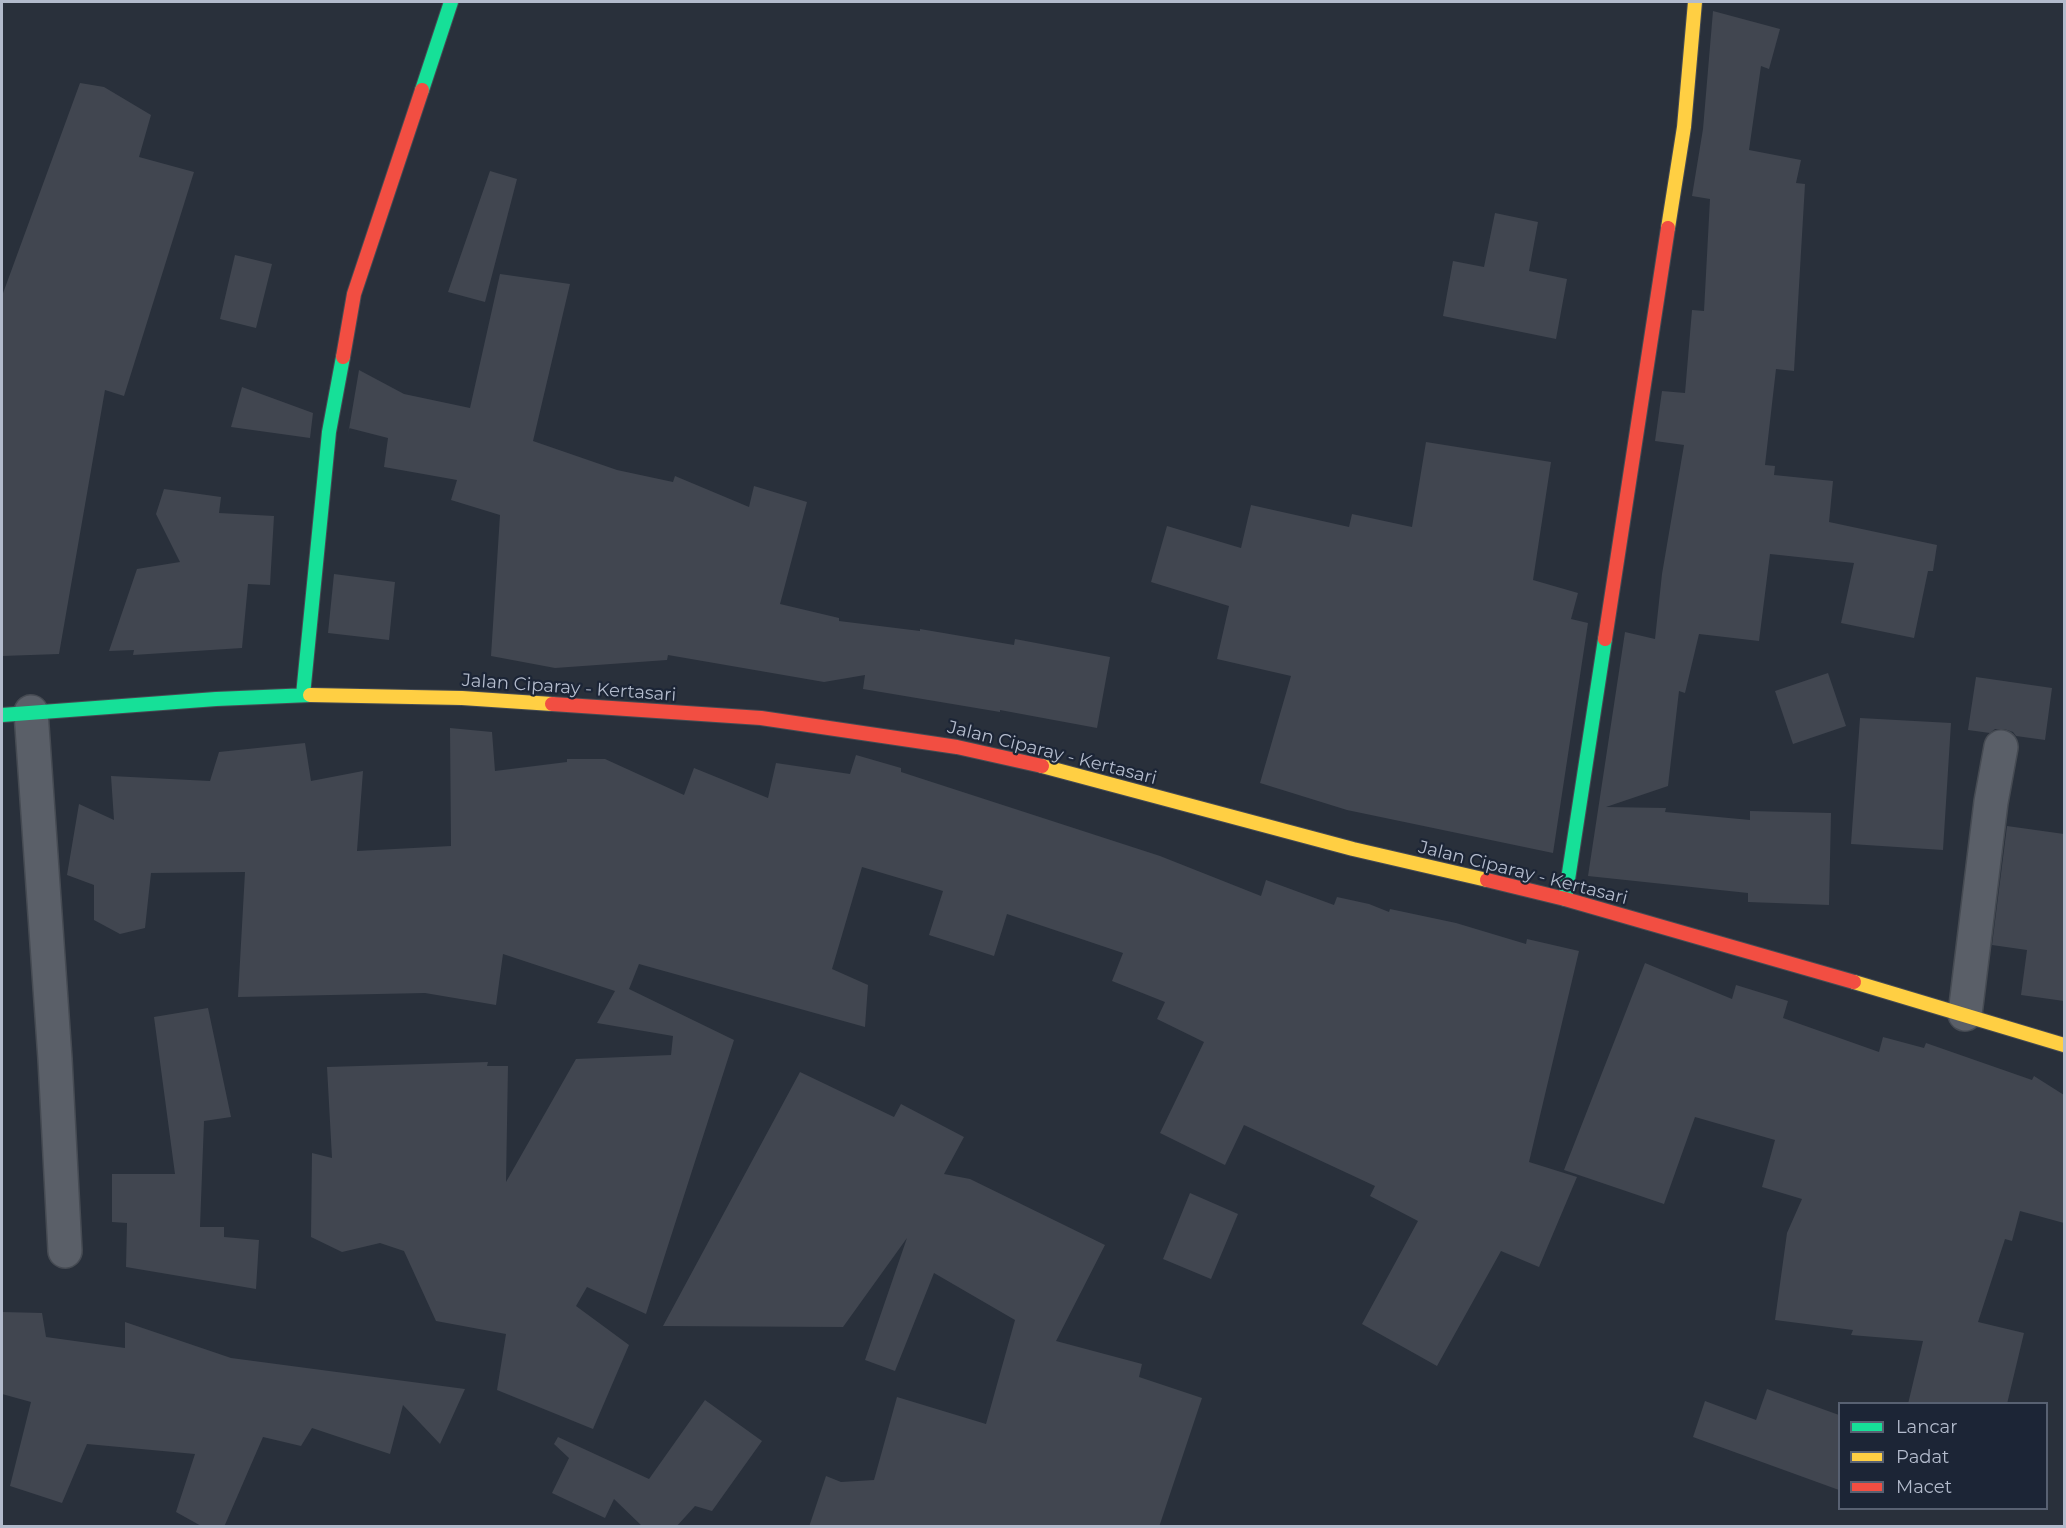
<!DOCTYPE html>
<style>
body{margin:0}
#map{position:relative;width:2066px;height:1528px;overflow:hidden;background:#29303b;font-family:Montserrat,sans-serif}
canvas{display:block}
.frame{position:absolute;inset:0;border:3px solid #b3bbcc;pointer-events:none}
.legend{position:absolute;left:1838px;top:1402px;width:210px;height:108px;box-sizing:border-box;background:#1c2536;border:2px solid #586172;margin:0;padding:8px 10px;list-style:none;font-size:18px;color:#b3bbcc}
.legend li{display:flex;align-items:center;gap:12px;height:30px}
.legend b{width:30px;border:2px solid #586172}
</style>
<div id="map">
<canvas width="2066" height="1528"></canvas>
<div class="frame"></div>
<ul class="legend">
<li><b style="height:8px;background:#16e098"></b>Lancar</li>
<li><b style="height:8px;background:#ffcf43"></b>Padat</li>
<li><b style="height:8px;background:#f24e42"></b>Macet</li>
</ul>
</div>
<script>
const ctx = document.querySelector('canvas').getContext('2d');
ctx.lineJoin = 'round';
function fillPath(path, color) { ctx.fillStyle = color; ctx.fill(path, 'evenodd'); }
function trace(path, color, width, dash) { ctx.strokeStyle = color; ctx.lineWidth = width; ctx.lineCap = dash ? 'butt' : 'round'; ctx.setLineDash(dash || []); ctx.stroke(path); }
function write(font, color, halo, rows, align = 'center') {
  ctx.font = font + ' Montserrat,sans-serif'; ctx.lineWidth = 4.5; ctx.setLineDash([]); ctx.textBaseline = 'middle'; ctx.strokeStyle = halo; ctx.fillStyle = color; for (const [text, x, y, turn = 0] of rows) {
    ctx.save(); ctx.translate(x, y); ctx.rotate((+turn || 0) * Math.PI / 180); ctx.textAlign = isNaN(turn) ? turn : align; if (halo) ctx.strokeText(text, 0, 0); ctx.fillText(text, 0, 0); ctx.restore();
  }
}
const building = new Path2D(`
 M1713,11L1780,29L1769,69L1761,66L1749,150L1801,160L1796,183L1805,184L1794,371L1776,369L1765,465L1775,466L1774,475L1833,481L1829,522L1937,545L1933,571H1928L1914,638L1841,623L1854,563L1770,554L1759,641L1699,634L1685,693L1679,691L1668,786L1606,807L1666,808L1665,812L1750,820V811L1831,813L1829,905L1748,902V893L1588,876L1625,632L1655,639L1662,574L1684,445L1655,441L1662,391L1685,393L1692,310L1704,311L1710,199L1692,196L1703,129Z
 M80,83L104,87L151,115L139,157L194,172L124,396L105,390L59,654L2,656V296Z
 M490,171L517,179L485,302L448,292Z
 M1495,213L1538,222L1529,271L1567,279L1556,339L1443,316L1453,261L1484,267Z
 M235,255L272,264L256,328L220,319Z
 M500,274L570,284L533,441L617,470L673,482L675,476L749,507L754,486L807,502L780,604L839,618V621L920,631V629L1014,645L1015,639L1110,657L1097,728L1000,710V712L863,689L865,675L824,682L668,655L667,660L555,668L491,656L500,515L451,500L457,480L384,467L388,438L349,428L348,435L359,370L404,394L470,408Z
 M242,387L313,413L310,438L231,427Z
 M1426,442L1551,462L1533,580L1578,593L1571,619L1588,623L1553,853L1347,810L1260,783L1291,676L1217,659L1229,606L1151,582L1167,526L1241,548L1251,505L1349,527L1352,514L1412,527Z
 M164,489L221,497L219,513L274,516L270,585L248,584L242,648L133,655L134,650L109,651L137,569L180,562L156,514Z
 M334,574L395,582L389,640L328,633Z
 M1828,673L1846,726L1793,744L1775,691Z
 M1976,677L2052,688L2045,740L2016,736L2013,732L2004,729H1995L1990,733L1968,730Z
 M1860,718L1951,723L1943,850L1851,844Z
 M450,728L492,732L495,771L567,762V759H605L684,795L694,768L768,798L776,763L850,774L856,755L901,768V772L1160,856L1261,896L1266,880L1334,905L1337,897L1369,904L1389,912L1390,909L1456,923L1526,944L1527,939L1579,951L1529,1162L1577,1177L1539,1267L1501,1251L1437,1366L1362,1324L1418,1221L1370,1196L1375,1186L1244,1125L1225,1165L1160,1133L1204,1042L1157,1019L1165,1002L1112,981L1123,953L1007,914L994,956L929,935L943,891L862,867L832,969L868,985L865,1027L639,964L629,989L734,1040L646,1314L587,1287L576,1306L629,1345L593,1429L497,1390L506,1334L436,1321L404,1251L380,1243L342,1252L311,1237L312,1153L332,1158L327,1067L488,1062L487,1066H508L506,1182L576,1059L671,1055L673,1036L597,1023L615,991L503,954L496,1005L425,993L238,997L245,872L151,873L145,928L120,934L94,920V885L67,875L79,804L114,820L111,776L210,781L219,752L305,743L311,781L363,771L357,851L451,846Z
 M2007,826L2064,834V1001L2021,995L2027,950L1992,945Z
 M1645,963L1732,999L1736,985L1788,1001L1783,1018L1879,1052L1883,1037L1924,1048L1926,1043L2032,1080L2034,1076L2064,1095V1223L2020,1211L2012,1241L2005,1239L1978,1322L2024,1333L2007,1404H1908L1923,1341L1851,1335L1853,1330L1775,1320L1787,1233L1802,1199L1762,1187L1775,1140L1695,1117L1664,1204L1564,1170Z
 M208,1008L231,1117L204,1121L200,1227H224V1237L259,1240L256,1289L126,1267L127,1223L112,1222V1174H175L154,1017Z
 M800,1072L894,1117L901,1104L964,1137L944,1174L970,1179L1105,1245L1056,1341L1142,1364L1139,1377L1202,1398L1159,1527H809L826,1476L841,1482L874,1480L897,1397L986,1424L1015,1320L934,1273L895,1371L865,1360L907,1238L843,1327L663,1326Z
 M1190,1193L1238,1214L1211,1279L1163,1259Z
 M2,1312L42,1313L46,1337L125,1348V1322L231,1358L465,1389L440,1444L403,1405L390,1454L312,1428L301,1446L263,1437L224,1527H203L176,1512L195,1454L87,1444L62,1503L10,1486L31,1402L2,1394Z
 M1767,1389L1839,1415V1490L1693,1437L1705,1401L1756,1420Z
 M705,1400L762,1441L712,1511L695,1506L676,1527H643L614,1499L605,1518L552,1493L569,1458L554,1444L558,1437L649,1479Z`);
const street = new Path2D(`
 M31,712L55,1059L65,1251
 M1965,1014L1991,802L2001,747`);
const fast = new Path2D(`
 M422,90L451,2
 M303,695L329,432L343,357
 M2,715L216,699L310,695
 M1565,899L1605,639`);
const slow = new Path2D(`
 M1668,228L1684,127L1695,2
 M310,695L462,698L552,704
 M1042,766L1353,849L1487,880
 M1854,982L2064,1045`);
const jam = new Path2D(`
 M343,357L354,294L422,90
 M1605,639L1668,228
 M552,704L761,718L957,747L1042,766
 M1487,880L1565,899L1854,982`);
const streetNames = [
 ["Jalan Ciparay - Kertasari",569,688,4],
 ["Jalan Ciparay - Kertasari",1052,753,14],
 ["Jalan Ciparay - Kertasari",1523,873,14]
];
fillPath(building, '#414650');
trace(street, '#464b53', 36);
trace(fast, '#464b53', 16);
trace(slow, '#464b53', 16);
trace(jam, '#464b53', 16);
trace(street, '#5a5f68', 33);
trace(fast, '#16e098', 14);
trace(slow, '#ffcf43', 14);
trace(jam, '#f24e42', 14);
write('18px', '#b3bbcc', '#1c2536', streetNames);
</script>
